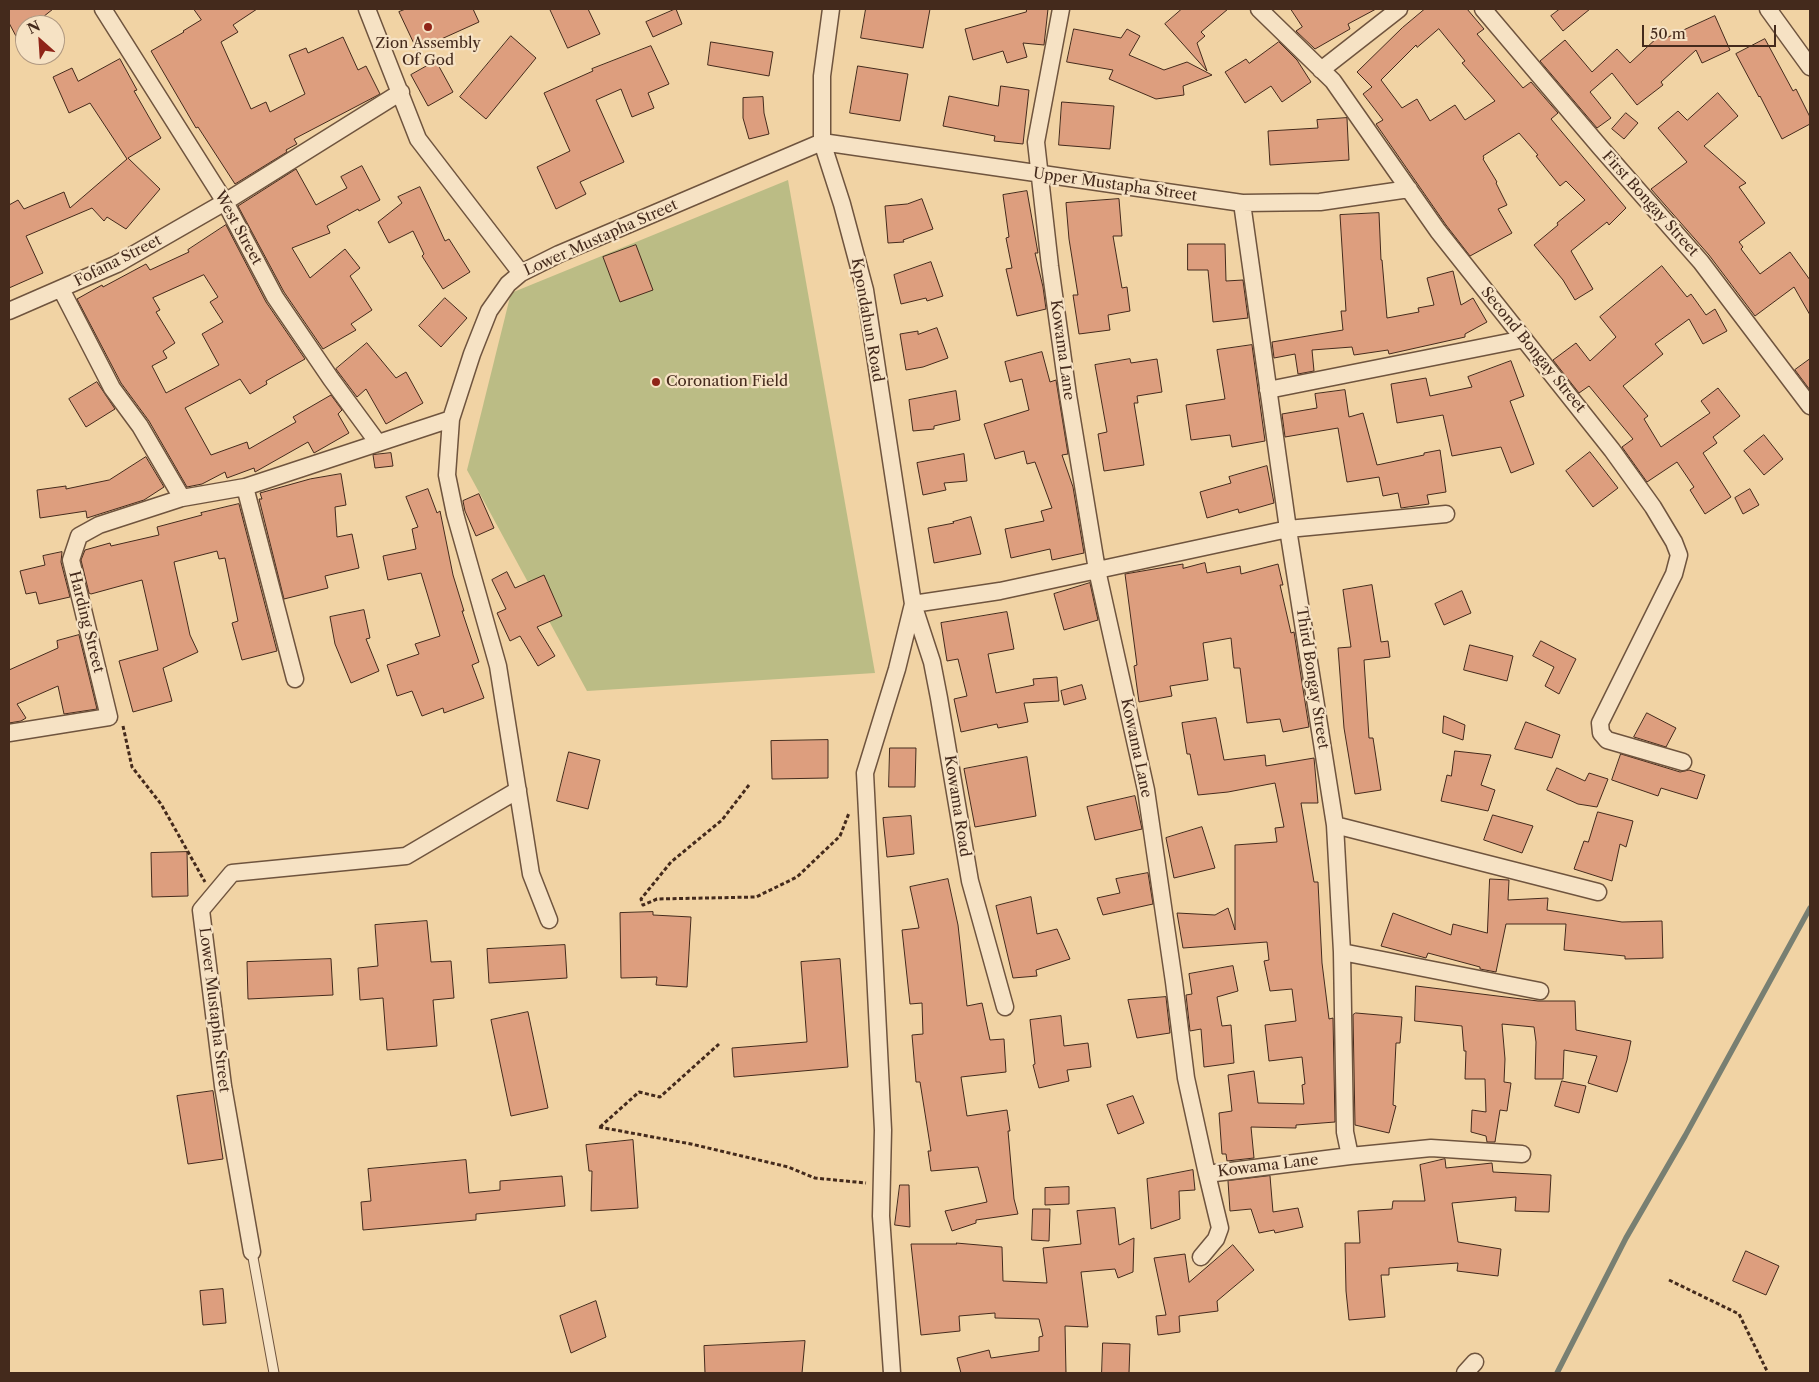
<!DOCTYPE html>
<style>
body{margin:0}
#map{position:relative;width:1819px;height:1382px;overflow:hidden;background:#f1d3a4;font-family:"Libre Caslon Text",serif}
canvas{display:block}
.frame{position:absolute;inset:0;border:10px solid #442a1c;pointer-events:none}
.north{position:absolute;left:15px;top:15px;width:50px;height:50px;box-sizing:border-box;background:#f6e2c4;border:1px solid #af9881;border-radius:50%;rotate:334deg;font-size:14px;font-weight:700;line-height:20px;text-align:center;color:#442a1c}
.north::after{content:'';display:block;margin:auto;width:18px;height:22px;background:#8f2418;clip-path:polygon(50% 0,100% 100%,50% 72%,0 100%)}
.scale{position:absolute;left:1642px;top:25px;width:134px;height:22px;box-sizing:border-box;border:2px solid #442a1c;border-top:0;padding-left:6px;font-size:15px;line-height:18px;white-space:nowrap;color:#442a1c;-webkit-text-stroke:4px #f6e2c4;paint-order:stroke}
</style>
<div id="map">
<canvas width="1819" height="1382"></canvas>
<div class="frame"></div>
<div class="north">N</div>
<div class="scale">50 m</div>
</div>
<script>
const ctx = document.querySelector('canvas').getContext('2d');
ctx.lineJoin = 'round';
function fillPath(path, color) { ctx.fillStyle = color; ctx.fill(path, 'evenodd'); }
function trace(path, color, width, dash) { ctx.strokeStyle = color; ctx.lineWidth = width; ctx.lineCap = dash ? 'butt' : 'round'; ctx.setLineDash(dash || []); ctx.stroke(path); }
function write(font, color, halo, rows, align = 'center') {
  ctx.font = font + ' "Libre Caslon Text",serif'; ctx.lineWidth = 4.5; ctx.setLineDash([]); ctx.textBaseline = 'middle'; ctx.strokeStyle = halo; ctx.fillStyle = color; for (const [text, x, y, turn = 0] of rows) {
    ctx.save(); ctx.translate(x, y); ctx.rotate((+turn || 0) * Math.PI / 180); ctx.textAlign = isNaN(turn) ? turn : align; if (halo) ctx.strokeText(text, 0, 0); ctx.fillText(text, 0, 0); ctx.restore();
  }
}
const green = new Path2D(`
 M788,180L875,673L587,691L467,470L511,293Z`);
const stream = new Path2D(`
 M1557,1373L1626,1238L1685,1136L1810,908`);
const building = new Path2D(`
 M9,9H53L33,25H25V53L9,23Z
 M194,9H257L233,25L238,32L221,42L251,109L266,102L270,112L305,94L289,55L306,48L308,53L343,37L358,70L366,66L380,94L294,139L297,144L286,150L287,152L235,184L198,127L196,128L151,51L184,32L183,31L201,20Z
 M406,9H473L479,22L417,50L399,12Z
 M550,9H588L600,34L568,48Z
 M676,9L682,24L653,37L646,22Z
 M866,9H930L923,48L861,38Z
 M1027,9H1048L1044,45L1023,43L1027,57L1007,63L1003,51L973,60L965,29L1026,12Z
 M1182,9H1228L1201,32L1205,36L1197,43L1207,71L1165,24Z
 M1291,9H1376L1348,24L1350,29L1315,49L1296,31L1302,27Z
 M1425,9H1467L1484,29L1477,34L1523,88L1531,82L1558,113L1551,119L1626,208L1609,225L1607,222L1571,251L1593,289L1575,300L1563,280L1534,245L1558,225L1557,223L1585,200L1566,181L1560,186L1536,156L1538,155L1519,133L1483,156L1484,158L1483,159L1497,182L1496,183L1507,205L1498,209L1512,233L1470,256L1446,225L1376,124L1383,120L1363,94L1372,87L1357,72L1402,28ZM1439,29L1465,61L1462,63L1495,101L1465,120L1455,105L1430,121L1417,99L1402,108L1381,80L1416,45L1417,47Z
 M1560,9H1590L1563,31L1551,16Z
 M1715,16L1730,50L1702,63L1696,50L1661,82L1663,85L1637,105L1612,73L1590,92L1611,118L1597,128L1540,61L1565,40L1592,72L1617,49L1630,63L1659,36L1663,39Z
 M1074,29L1121,38L1127,29L1140,36L1129,55L1164,70L1187,62L1212,75L1183,86L1184,95L1156,99L1109,79L1113,70L1067,62Z
 M511,36L536,58L486,119L460,97Z
 M1765,39L1793,91L1796,89L1810,117V124L1782,139L1760,96L1759,97L1736,54Z
 M711,42L773,52L769,76L708,65Z
 M1279,42L1297,60L1311,82L1282,102L1271,86L1245,103L1225,72L1246,59L1249,63Z
 M651,46L669,84L648,93L654,108L632,117L621,89L596,100L624,162L580,182L586,194L556,209L537,167L570,151L544,93L593,71L592,69Z
 M120,59L137,90L134,91L161,138L128,158L160,189L126,229L107,217L104,221L92,208L26,236L43,273L9,288V205L18,200L24,209L64,192L70,208L127,159L90,103L69,113L53,77L72,68L78,81Z
 M436,61L453,92L428,106L411,75Z
 M858,66L908,74L900,121L850,113Z
 M1001,86L1029,90L1023,144L994,141L995,136L943,126L949,96L998,106Z
 M1718,93L1738,116L1704,146L1746,183L1739,187L1765,223L1739,242L1743,247L1741,249L1760,274L1790,252L1810,280V315L1794,287L1755,316L1709,255L1651,189L1687,162L1658,128L1678,111L1687,120Z
 M763,97L764,113L769,134L749,139L743,118V98Z
 M1062,102L1114,106L1110,149L1059,145Z
 M1626,113L1638,123L1624,139L1612,129Z
 M1347,118L1349,160L1270,165L1268,131L1318,128L1317,120Z
 M362,166L380,200L359,211L358,209L327,226L330,233L292,248L310,278L345,249L360,268L350,276L372,310L351,324L356,330L323,349L284,292L238,206L296,169L316,205L347,188L341,177Z
 M420,187L445,241L449,239L470,272L443,289L422,256L424,254L413,231L389,243L378,222L402,203L398,197Z
 M1027,191L1038,253H1035L1043,287L1046,309L1017,316L1006,269L1012,268L1006,238L1009,237L1003,195Z
 M922,199L933,229L903,240L904,242L888,243L885,206L907,204Z
 M1119,199L1122,236H1113L1122,288L1127,287L1130,311L1108,315L1110,330L1079,334L1073,295H1078L1069,239L1066,203Z
 M1379,213L1381,260H1382L1387,318L1419,312L1418,308L1434,305L1427,278L1453,271L1461,305L1473,298L1487,322L1465,334V337L1389,354L1388,350L1354,355L1352,347L1312,350L1314,371L1298,374L1295,354L1274,358L1272,342L1343,330L1341,311H1346L1340,215Z
 M226,225L266,302L305,359L266,381L267,384L250,394L240,379L185,408L211,455L247,442L249,449L296,422L293,417L331,395L342,410L338,414L349,433L314,453L308,442L255,472L254,468L227,478L225,472L202,484L187,487L149,421L121,383L77,299L102,285L103,287L146,264L150,270L189,252L188,250ZM204,275L218,297L210,302L223,322L202,334L219,365L166,393L152,366L167,358L163,351L175,343L156,312L160,310L153,298Z
 M1188,244H1225L1226,281L1243,280L1248,318L1213,322L1208,270H1188Z
 M636,245L653,290L620,302L603,257Z
 M931,262L943,296L927,301L926,298L901,304L894,275Z
 M1662,266L1687,297L1691,294L1706,315L1715,309L1727,331L1703,344L1689,319L1655,344L1663,354L1623,386L1648,416L1644,419L1661,447L1710,413L1701,401L1718,388L1740,416L1713,437L1717,443L1703,453L1731,497L1705,514L1690,490L1694,487L1677,462L1647,482L1622,447L1633,439L1589,386L1579,393L1553,360L1576,343L1590,361L1616,337L1600,317Z
 M445,298L467,318L441,347L419,326Z
 M937,328L948,358L923,367L906,370L900,334L918,331V334Z
 M367,343L396,378L406,372L423,403L386,424L366,389L357,397L336,369Z
 M1252,345L1265,441L1232,447L1230,435L1191,440L1186,405L1225,399L1217,350Z
 M1042,352L1050,382L1056,380L1068,454L1062,455L1073,487L1084,553L1052,560L1050,549L1011,558L1005,529L1044,521L1041,511L1052,508L1035,462L1027,464L1024,451L995,459L984,424L1029,410L1022,379L1010,382L1005,362Z
 M1130,359L1131,363L1157,359L1162,392L1137,396L1138,403H1134L1144,465L1104,471L1098,434L1107,432L1095,365Z
 M1810,359V390L1795,370Z
 M1511,361L1524,396L1510,401L1534,464L1511,473L1501,447L1452,456L1443,415L1397,423L1391,384L1426,378L1430,396L1472,387L1468,377Z
 M97,382L115,409L86,427L69,399Z
 M1345,390L1349,417L1363,413L1377,465L1424,455V453L1440,450L1446,492L1427,495L1429,504L1401,508L1398,493L1383,496L1379,477L1347,482L1338,428L1285,437L1282,414L1317,408L1315,394Z
 M956,391L960,420L934,426V429L913,431L909,400Z
 M1764,435L1783,459L1764,475L1744,451Z
 M1590,452L1618,488L1593,507L1566,471Z
 M391,453L393,466L375,468L373,455Z
 M964,454L967,481L944,483L946,490L923,495L917,463Z
 M146,457L164,487L144,500L87,518L86,511L40,518L37,490L66,486V489L109,480Z
 M1267,466L1274,503L1239,513L1238,509L1207,518L1200,492L1231,483L1229,477Z
 M341,474L346,505L335,507L337,537L352,534L359,568L325,576L328,588L284,599L259,499H262L260,493L310,479Z
 M428,489L437,513L440,511L453,575L464,611H462L479,662L472,665L484,698L444,713L443,708L422,716L412,691L397,696L387,665L419,654L415,644L440,636L421,573L388,580L383,556L416,549L412,529L418,527L406,497Z
 M1750,489L1759,505L1743,514L1735,498Z
 M479,494L494,528L476,536L465,511L463,501Z
 M239,504L277,651L242,660L232,623L238,621L225,558L219,559L217,551L174,562L190,635L198,652L163,668L172,701L133,712L119,661L158,650L142,580L91,594L89,593L81,560L85,550L110,543L111,546L159,535L157,527L202,515L201,513Z
 M971,517L981,554L934,563L928,528L954,523L953,522Z
 M62,552L61,562L70,597L39,604L36,592L26,594L20,571L45,565L43,556Z
 M1205,563L1207,573L1240,566L1241,574L1278,564L1283,585H1280L1291,633L1294,632L1309,727L1283,732L1280,719L1247,723L1240,668H1234L1231,638L1203,643L1208,680L1170,686L1172,696L1139,702L1134,666L1137,665L1125,574L1183,564V568Z
 M507,572L515,588L544,575L562,616L537,627L555,656L538,666L520,636L510,641L497,613L506,609L492,580Z
 M1090,583L1098,620L1064,630L1054,594Z
 M1372,585L1381,642L1388,641L1390,657L1364,660L1369,738H1373L1381,790L1355,794L1344,728L1338,648L1351,647L1343,590Z
 M1462,591L1471,613L1444,625L1435,604Z
 M364,610L370,638L366,639L379,671L351,683L335,644L330,617Z
 M1007,612L1014,649L988,654L996,693L1034,685L1033,679L1057,677L1059,701L1024,703L1028,722L998,728L997,724L961,732L954,699L967,696L958,659L947,661L941,623Z
 M79,635L97,709L64,714L58,686L17,704L26,718L21,721L9,723V670L58,648L57,641Z
 M1541,641L1576,659L1559,694L1545,686L1554,667L1533,656Z
 M1470,645L1513,656L1507,681L1464,670Z
 M1082,685L1086,699L1064,705L1061,691Z
 M1647,713L1676,728L1666,747L1634,737Z
 M1444,716L1465,725L1463,740L1443,733Z
 M1216,718L1224,760L1265,755L1266,766L1314,758L1318,803H1301L1314,882H1318L1322,963L1329,1019L1333,1018L1335,1122L1296,1125V1128L1251,1127L1254,1158L1227,1161L1226,1154H1222L1219,1113L1232,1111L1228,1075L1254,1071L1258,1103L1304,1104L1302,1085L1305,1084L1302,1057L1269,1061L1265,1025L1296,1021L1292,989L1270,991L1264,961L1269,960L1267,942L1183,948L1177,913L1215,915L1228,908L1235,930V845L1277,842L1275,828L1284,827L1275,783L1228,792L1198,795L1190,754H1187L1182,723Z
 M1526,722L1560,735L1552,758L1515,749Z
 M828,740V778L772,779L771,741Z
 M890,748H916L915,787H889Z
 M1455,751L1491,755L1481,785L1495,790L1488,811L1441,801L1447,775L1451,776Z
 M569,752L600,760L588,809L557,801Z
 M1621,754L1680,772L1689,770L1705,775L1697,799L1661,788L1658,796L1612,780Z
 M1027,757L1036,816L975,827L964,769Z
 M1557,768L1585,781L1589,773L1608,779L1597,807L1578,804L1547,790Z
 M1135,796L1142,829L1095,840L1087,807Z
 M1598,812L1633,821L1626,847L1620,844L1612,881L1574,869L1584,841L1588,842Z
 M1493,815L1533,826L1522,853L1484,840Z
 M911,816L914,854L887,857L883,818Z
 M1202,827L1215,868L1174,878L1166,838Z
 M187,852L188,896L152,897L151,853Z
 M1148,873L1153,904L1103,915L1097,898L1120,893L1116,879Z
 M948,879L958,925L967,1006L982,1003L990,1040L1004,1039L1006,1072L961,1077L967,1116L1007,1110L1010,1131H1008L1014,1199L1018,1214L976,1220V1223L952,1231L945,1211L987,1202L978,1167L931,1171L928,1151H931L920,1082H916L912,1035L923,1034L922,1003L910,1004L902,930L919,928L910,887Z
 M1490,879L1509,880L1508,900L1548,898L1547,910L1622,922L1662,921L1663,958L1625,959V956L1564,950L1566,924H1506L1496,972L1480,969V967L1428,953L1426,958L1381,946L1393,913L1451,935L1453,924L1487,933Z
 M1031,897L1037,934L1057,929L1070,959L1036,970L1037,976L1013,978L996,906Z
 M653,912V915L691,917L687,987L656,985L657,977L621,978L620,913Z
 M427,921L431,962L451,961L454,998L433,1000L437,1046L387,1050L383,998L360,1000L358,968L378,966L375,925Z
 M565,945L567,978L489,983L487,949Z
 M331,959L333,995L248,999L247,962Z
 M840,959L848,1067L734,1077L732,1048L807,1042L801,962Z
 M1233,966L1238,991L1217,997L1222,1026L1231,1025L1234,1063L1204,1067L1201,1029L1190,1031L1186,995L1192,994L1189,974Z
 M1416,986L1538,1001H1575L1576,1030L1631,1041L1627,1060L1617,1092L1588,1083L1597,1056L1564,1050L1563,1079H1535L1536,1042L1534,1027L1502,1024L1505,1059L1504,1082L1511,1083L1507,1111L1500,1110L1495,1142H1487L1486,1136L1471,1132L1472,1110L1486,1112L1485,1079H1465L1466,1051H1464L1462,1026L1415,1021Z
 M1166,997L1170,1033L1137,1038L1128,1000Z
 M528,1012L548,1108L511,1116L491,1020Z
 M1356,1013L1402,1017L1400,1043H1396L1393,1105L1396,1106L1389,1133L1355,1125L1353,1015Z
 M1061,1016L1064,1046L1088,1043L1091,1067L1067,1070L1069,1081L1039,1088L1033,1065L1035,1064L1030,1020Z
 M1562,1081L1586,1086L1579,1113L1555,1106Z
 M213,1091L223,1159L188,1164L177,1096Z
 M1133,1096L1144,1123L1118,1134L1107,1105Z
 M633,1140L638,1208L591,1211L592,1171H589L586,1145Z
 M1445,1159L1446,1168L1492,1163L1493,1172L1551,1175L1549,1212L1515,1211L1516,1197L1452,1203L1458,1242L1501,1249L1498,1276L1457,1271L1458,1263L1389,1268V1275H1381L1385,1317L1349,1320L1346,1291L1345,1243H1360L1358,1211L1392,1209L1393,1201H1425L1420,1165Z
 M466,1160L469,1193L500,1190V1181L562,1176L565,1206L476,1214V1220L363,1230L361,1202L371,1201L368,1169Z
 M1193,1170L1195,1190L1179,1191L1180,1219L1151,1229L1147,1179Z
 M1270,1176L1273,1212L1298,1208L1303,1227L1275,1233L1274,1230L1259,1233L1251,1209L1230,1211L1228,1181Z
 M900,1185H909L910,1227L895,1225Z
 M1069,1187V1204L1045,1205V1188Z
 M1115,1208L1119,1245L1134,1238L1133,1272L1118,1278L1115,1269L1081,1272L1088,1327L1065,1326L1066,1373H961L957,1358L989,1350L991,1358L1039,1351V1337L1043,1336L1039,1319L995,1318V1313L959,1316L960,1331L921,1335L911,1244H957L956,1243L1002,1247L1003,1281L1047,1283L1043,1248L1081,1244L1077,1211Z
 M1033,1209H1050L1049,1241L1032,1240Z
 M1233,1245L1254,1270L1217,1301L1218,1311L1179,1316L1180,1332L1158,1335L1156,1316L1166,1315L1154,1258L1185,1254L1189,1282Z
 M1746,1251L1779,1266L1766,1295L1733,1281Z
 M223,1289L226,1323L203,1325L200,1291Z
 M596,1301L606,1337L571,1353L560,1316Z
 M805,1341L802,1373H705L704,1346Z
 M1103,1343L1130,1344L1129,1373H1102Z`);
const path = new Path2D(`
 M123,726L132,767L161,804L205,882
 M749,785L722,820L671,862L641,899L643,905L657,899L756,897L797,877L840,836L849,813
 M599,1127L691,1144L788,1167L815,1178L866,1183
 M600,1127L639,1092L660,1097L719,1044
 M1669,1280L1739,1314L1768,1373`);
const lane = new Path2D(`
 M252,1252L274,1373`);
const street = new Path2D(`
 M103,9L225,202L275,297L331,379L378,443
 M367,9L418,139L521,273
 M831,9L822,76V142L842,204L865,290L913,604L932,662L939,698L970,881L1005,1007
 M1061,9L1036,142L1050,266L1068,395L1097,570L1146,790L1174,982L1186,1078L1207,1174L1350,1156L1431,1148L1522,1154
 M1259,9L1333,81L1438,231L1612,450L1653,507L1674,542L1679,555L1674,574L1600,723L1601,733L1607,740L1683,762
 M1483,9L1600,147L1701,262L1810,406
 M1768,9L1810,67
 M1321,70L1399,9
 M822,142L1242,203L1320,202L1409,189
 M1242,203L1288,529L1335,825L1342,952L1345,1132L1350,1156
 M61,289L112,388L140,426L182,498
 M9,311L117,264L225,202L401,92
 M1268,390L1524,339
 M245,487L295,679
 M913,604L1000,591L1288,529L1446,514
 M9,733L109,717L71,560L79,536L99,525L182,498L245,487L451,419
 M1335,825L1598,892
 M549,920L531,874L498,666L455,514L447,475L451,419L472,354L489,311L508,284L521,273L559,254L822,142
 M1342,952L1540,991
 M252,1252L223,1086L201,910L232,873L406,856L518,790
 M1201,1257L1216,1239L1220,1228L1207,1174
 M892,1373L881,1216L883,1130L865,773L897,669L913,604
 M1465,1373L1475,1362`);
const markers = [
 [428,27,5,"#8f2418"],
 [656,382,5,"#8f2418"]
];
const poiNames = [
 ["Zion Assembly",428,44],
 ["Of God",428,61],
 ["Coronation Field",666,382,"left"]
];
const streetNames = [
 ["Upper Mustapha Street",1115,185,8],
 ["First Bongay Street",1650,204,48],
 ["West Street",238,228,61],
 ["Lower Mustapha Street",601,238,-24],
 ["Fofana Street",118,261,-27],
 ["Kpondahun Road",867,320,80],
 ["Kowama Lane",1062,350,82],
 ["Second Bongay Street",1533,350,51],
 ["Harding Street",86,622,76],
 ["Third Bongay Street",1312,678,81],
 ["Kowama Lane",1136,748,78],
 ["Kowama Road",957,806,81],
 ["Lower Mustapha Street",214,1010,83],
 ["Kowama Lane",1268,1166,-7]
];
fillPath(green, '#bbbc85');
trace(stream, '#787f72', 5.5);
fillPath(building, '#dd9e7e');
trace(building, '#442a1c', 1);
trace(lane, '#6f543e', 11);
trace(street, '#6f543e', 19);
trace(path, '#442a1c', 3, [4, 2.5]);
trace(lane, '#f6e2c4', 9);
trace(street, '#f6e2c4', 16);
for (const [x, y, r, color] of markers) { const dot = new Path2D(); dot.arc(x, y, r, 0, 2 * Math.PI); ctx.fillStyle = color; ctx.fill(dot); trace(dot, '#f6e2c4', 2); }
write('15px', '#442a1c', '#f6e2c4', poiNames);
write('15px', '#442a1c', '#f6e2c4', streetNames);
</script>
